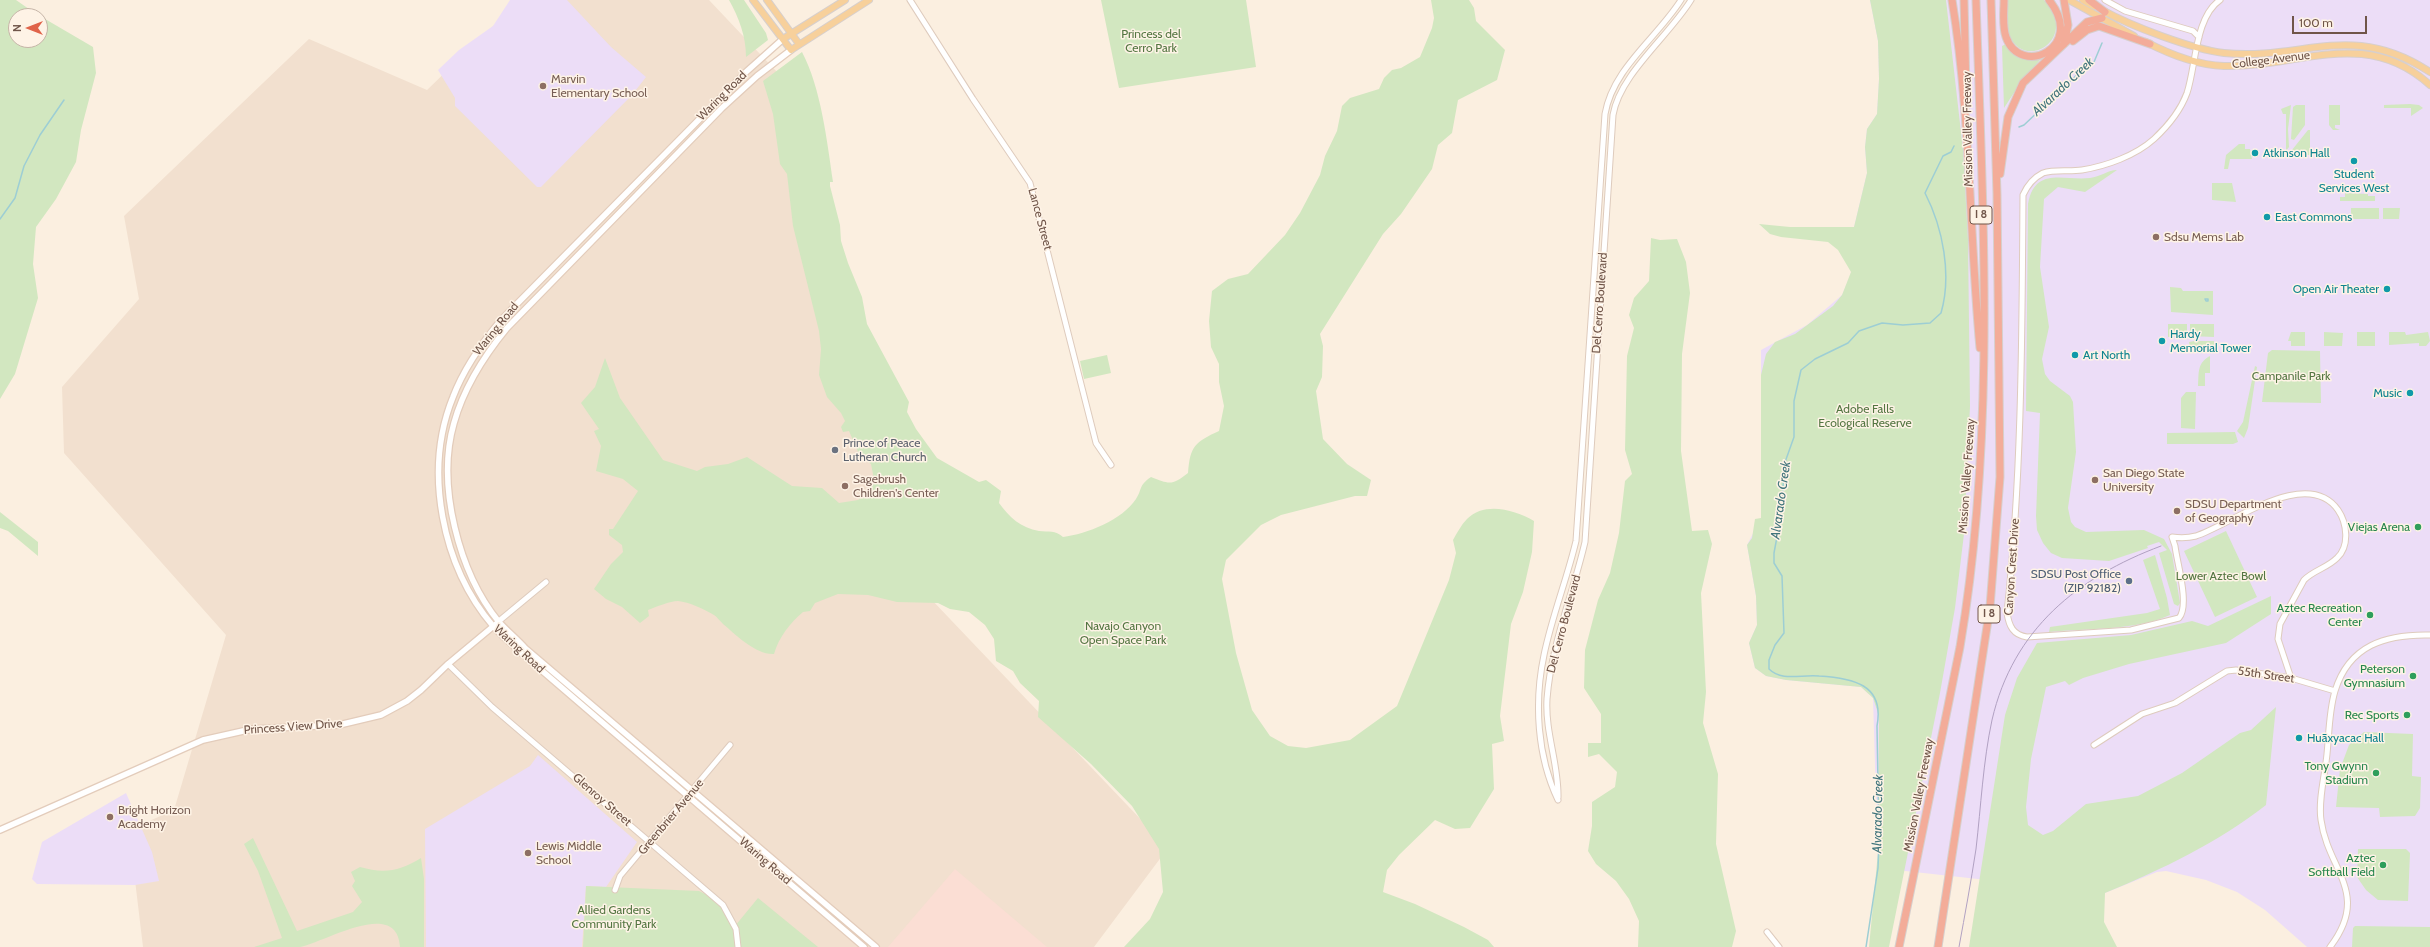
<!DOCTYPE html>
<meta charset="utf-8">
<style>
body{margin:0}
#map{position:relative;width:2430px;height:947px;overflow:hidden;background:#fbefe0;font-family:Cabin,sans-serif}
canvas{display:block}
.north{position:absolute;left:8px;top:8px;width:40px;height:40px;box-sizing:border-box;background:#fef3e6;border:1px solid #c5b4a7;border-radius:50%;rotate:270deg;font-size:11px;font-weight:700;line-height:16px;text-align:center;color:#705549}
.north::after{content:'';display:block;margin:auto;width:14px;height:18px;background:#e0644a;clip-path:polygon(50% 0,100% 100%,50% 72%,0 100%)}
.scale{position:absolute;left:2292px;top:16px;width:75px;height:18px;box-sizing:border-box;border:2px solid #705549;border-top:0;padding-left:5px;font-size:12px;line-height:14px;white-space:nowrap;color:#705549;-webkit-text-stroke:3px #fef3e6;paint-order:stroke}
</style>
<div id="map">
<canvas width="2430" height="947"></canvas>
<div class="north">N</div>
<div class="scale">100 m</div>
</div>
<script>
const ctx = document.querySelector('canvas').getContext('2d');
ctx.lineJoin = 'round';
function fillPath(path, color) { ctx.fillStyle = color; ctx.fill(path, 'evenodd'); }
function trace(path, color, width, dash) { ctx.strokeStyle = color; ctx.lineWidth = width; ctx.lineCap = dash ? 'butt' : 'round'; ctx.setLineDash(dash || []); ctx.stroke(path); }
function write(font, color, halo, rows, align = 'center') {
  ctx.font = font + ' Cabin,sans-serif'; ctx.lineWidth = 3; ctx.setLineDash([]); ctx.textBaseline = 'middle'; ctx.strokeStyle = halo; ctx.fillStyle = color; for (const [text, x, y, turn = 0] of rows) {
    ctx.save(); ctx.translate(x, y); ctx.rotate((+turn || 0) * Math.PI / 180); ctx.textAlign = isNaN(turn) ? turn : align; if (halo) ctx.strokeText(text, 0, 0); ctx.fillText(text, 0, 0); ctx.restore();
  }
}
const residential = new Path2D(`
 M520,0H709L795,91L891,557L1168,848L1094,947H143L129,830L174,810L226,635L64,453L62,387L139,299L124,216L309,39L427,90Z`);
const commercial = new Path2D(`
 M955,869L1047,947H888Z`);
const education = new Path2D(`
 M510,0H567L611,47L646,77L632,95L541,187H537L455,106V98L438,70L459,50L493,26Z
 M1870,0H2430V947H2307L2265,910L2237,892L2206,880L2166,871L2157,872L2105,893L1878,868L1873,698L1861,687L1786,680L1766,676L1755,668L1749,643L1757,625L1756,596L1747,545L1761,518V350L1807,325L1842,295L1852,272L1854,227L1867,173L1865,147L1867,129L1877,114L1879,79L1878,41Z
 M538,755L637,842L606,887L586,886L582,947H426L425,829L530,766Z
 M126,793L152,852L159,881L135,885L37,884L32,879L42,842Z`);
const green = new Path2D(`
 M0,0H16L39,16H16V40H40V16L93,47L96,73L81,130L76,162L56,199L36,227L33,264L38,298L15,374L0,399Z
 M729,0H744L766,33L768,40L746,57C746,36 739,18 729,0Z
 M1101,0H1246L1256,67L1119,88Z
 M1431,0H1469L1474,8L1476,21L1505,50L1497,80L1458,100L1452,133L1438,145L1432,169L1401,214L1383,234L1320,334L1323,346L1322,377L1316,391L1323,439L1347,464L1371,480L1367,496H1355L1281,515L1261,525L1226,560L1222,579L1236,653L1252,710L1270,736L1288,746L1306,748L1350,740L1397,706L1449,580L1456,553L1453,540C1457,533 1461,525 1467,519C1485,501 1515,510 1534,521L1532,552L1523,592L1511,624L1500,716L1504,741L1492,744L1494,789L1470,828L1455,829L1435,820L1399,855L1387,870L1383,892L1415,904L1464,927L1488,940L1494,947H1124L1150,919L1163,892L1159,849L1132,806L1091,764L1038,717L1039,701L1020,683L1013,671L996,661L994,639L985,625L969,612L950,609L938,603L897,602L868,595L838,594L815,603L810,611L803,612C790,623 779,637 774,654C756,655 736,635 723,624C720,621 717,617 714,615C704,609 689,602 678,601C670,601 656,607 648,610L649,616L640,623L622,607L606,599L594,589L611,564L623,552L622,545L609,535V529H613L638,491L623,479L596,471L601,446L594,431L599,429L581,403L595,387L605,358L620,398L663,460L697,471L705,467L728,464L747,457L792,486L822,488L839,503L858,500L866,495L874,479L871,464L859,454L849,431L843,432L841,427L845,421L841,413L827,397L819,375L821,349L819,331L793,226L787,174L780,164L773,114L763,81L802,52C821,88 827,141 833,182H830V186L840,225L841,241L848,263L862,297L867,324L909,402L907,412L916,429L937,458L979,482L986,480L1001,491L999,503C1009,517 1021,528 1039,531C1049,532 1055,530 1063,537C1087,534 1122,520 1136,499C1143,488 1138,486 1151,477C1169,484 1172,486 1188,473C1190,446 1195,442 1219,431L1224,406L1219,382V364L1211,347L1209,321L1212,291L1228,279L1248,274L1285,235L1300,213L1320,175L1325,156L1337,131L1342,106L1350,98L1379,89L1384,78L1392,70L1401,68L1420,57L1432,28L1434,18Z
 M1870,0H1946L1963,150L1968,240L1970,406L1964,534L1955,608L1940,693L1889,947H1869L1878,852L1879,716L1873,698L1861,687L1786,680L1766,676L1755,668L1749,643L1757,625L1756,596L1747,545L1752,538L1755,519L1761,518V375L1766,354L1775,342L1795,334L1833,306L1842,295L1851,272L1838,250L1828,242L1781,237L1770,234L1759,224L1790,227H1854L1867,173L1865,147L1867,129L1877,114L1879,79L1878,41Z
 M2007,0H2044C2081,39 2023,73 2009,34C2005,24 2007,11 2007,0Z
 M2006,44L2018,56L2040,60L2021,82L2004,108L2002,46Z
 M2410,104L2419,105L2423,108L2411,116V108H2384V105Z
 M2291,105L2288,129L2289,147L2286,151V114H2283L2281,109Z
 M2296,105H2305V125L2294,140L2291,139L2293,107Z
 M2329,105H2340V125H2335V128L2340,130H2333L2329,125Z
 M2308,130H2310V155H2288Z
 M2239,144H2245V149H2250L2252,159H2230L2228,169H2224L2226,155Z
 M2117,170L2085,192L2058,187L2044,199L2040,267L2049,327L2042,359L2045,374L2050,381L2070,396L2073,402L2076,452L2068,508L2071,522L2075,527L2086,532L2144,530L2164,539L2172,554L2180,603L2178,606L2174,604L2159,553L2167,550L2159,542L2147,546L2148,548L2109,561L2062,558L2051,553L2043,543L2037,530L2036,516L2040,413L2026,411L2028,204C2035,166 2063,181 2090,178C2100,177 2108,170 2117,170Z
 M2212,183H2232L2236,202L2212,200Z
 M2345,193L2368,194V196H2375V201H2340V197H2345Z
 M2351,208H2379V219H2351Z
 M2383,208H2400L2399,219H2383Z
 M1651,238L1660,240L1677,239L1686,262L1690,293L1682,354L1681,451L1692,531L1708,530L1712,544L1701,593L1706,692L1703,723L1718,774L1716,844L1736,931L1732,947H1638L1639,921L1629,899L1616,881L1596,864L1588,851L1592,826V802L1615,787L1617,772L1599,754L1588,757V743H1601V714L1584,688L1585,650L1598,600L1610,573L1619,533L1625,481L1632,474L1625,450L1627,356L1634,328L1629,315L1634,298L1649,281Z
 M2170,287L2181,288L2183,291H2213V315L2171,312Z
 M2168,324H2187V335L2168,337Z
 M2190,324H2214V337L2190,336Z
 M2291,332H2305V346H2291V341H2288Z
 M2324,332L2343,333L2342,346H2324Z
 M2357,332H2375V346H2357Z
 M2389,332H2405L2406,335L2428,332L2430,341L2426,346H2419V343L2389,345Z
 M2194,341H2214V351L2190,353L2189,342Z
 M2272,350L2320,351L2321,403L2262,402L2268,353Z
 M1107,355L1111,373L1084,379L1080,361Z
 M2210,356V373H2205V386H2198C2199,372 2197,363 2210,356Z
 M2255,366L2257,367L2248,428L2244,438L2237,431L2243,422Z
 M2186,392H2196L2195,429L2181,428V398Z
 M2235,432L2238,442L2233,444H2167V433Z
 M0,512L38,542V556L8,531L0,528Z
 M2226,531L2257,597L2215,617L2184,551Z
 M2155,555L2167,598L2170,615C2135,631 2087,628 2049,632L2050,627L2147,613L2160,609L2143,560Z
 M2271,596V614L2226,643L2129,664L2083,678L2069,685L2065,681L2046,687L2031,759L2026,807L2028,825L2043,835L2053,831L2086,804L2138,796L2182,773L2240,733L2251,730L2276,707L2266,805C2217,843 2163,869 2105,893L2104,922L2117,947H1969L2005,715L2017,678L2037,643L2131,635L2192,621L2208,626Z
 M2364,732L2413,734L2412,776L2421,777L2420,808L2415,816L2380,817L2379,808L2336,807L2340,769L2349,745Z
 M253,838L297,931L353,912L362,902L352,886L355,881L351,872L360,867C384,874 400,871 421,858L424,879V947H400C397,897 324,943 300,947C286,947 269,947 254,947L282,938L258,871L244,844Z
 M2358,849H2406L2410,853L2408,901L2378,900L2366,890L2357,877Z
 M586,886L699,891L719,901L735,926L758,898L818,947H583Z
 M2355,926L2430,927V947H2352L2353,928Z`);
const stream = new Path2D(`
 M2019,127L2024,125L2083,69L2094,62L2102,43
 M0,219L15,198L24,166L40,135L64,100
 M2205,299H2208V301H2206Z
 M1866,947L1878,868L1879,843L1877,726C1885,684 1852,678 1819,676C1802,674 1782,682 1769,669V660L1775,645L1784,633L1782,576L1774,563V553L1782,510L1784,465L1794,437V401L1801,370L1815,359L1848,343L1859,331L1882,323L1903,325L1930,323L1941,313C1952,275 1943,228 1925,193L1943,156L1951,152L1954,146`);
const tertiary = new Path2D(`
 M910,0L973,99L1030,183L1096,443L1111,465
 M2105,0L2125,11L2193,31L2199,37
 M2220,0C2195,17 2196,66 2187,93C2180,112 2168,126 2154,139C2135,156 2106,166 2082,170C2069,172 2055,169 2043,173C2033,178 2027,186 2023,195C2022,335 2022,474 2007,613C2009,626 2013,635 2027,637L2131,630L2179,618C2190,605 2177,563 2175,546L2172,537C2180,538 2188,538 2196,536C2232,524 2307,466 2338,510C2347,523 2350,546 2337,558C2327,568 2314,570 2304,580L2280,624L2278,639L2291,678
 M499,621L546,582
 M448,664L492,707L723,905L736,929L738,947
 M2094,745L2142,714L2175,703L2227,671L2236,670L2291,678L2335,691
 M1558,798C1559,765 1545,733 1547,699C1551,645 1573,594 1585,542L1613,115C1620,74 1669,36 1691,0
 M1558,800C1537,756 1534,702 1544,655C1552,616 1567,579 1576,541L1605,114C1613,68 1657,38 1681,0
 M615,890L620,876L730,745
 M1767,932L1779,947
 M2330,947C2371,893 2328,871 2321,820C2318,800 2325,775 2327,754C2329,734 2329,711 2335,691C2349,645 2386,634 2430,635`);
const secondary = new Path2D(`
 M783,39L746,72L501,320C481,344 464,368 453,397C423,471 442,566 493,626C501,635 511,643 519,651L864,947
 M791,50L757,76L722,108L507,328C484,356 464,387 454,423C436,485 459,573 499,622C507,631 517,639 525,648L876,947
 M0,830L203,740L252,729L339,725L381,715L407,701L421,690L448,664L496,624`);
const primary = new Path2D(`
 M753,0L791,50L869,0
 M767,0L799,44
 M2069,0L2134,36
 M2083,0L2094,6
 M2102,10C2131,26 2191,49 2224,53C2304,61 2351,20 2430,72
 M783,39L845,0
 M2146,42C2169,54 2196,65 2224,66C2298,68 2365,26 2430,85`);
const motorway = new Path2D(`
 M1952,0C1971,115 1969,233 1980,348
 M1964,0L1966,90
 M2004,0C2004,12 2002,26 2006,37C2020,78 2087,48 2049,0
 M2089,0L2105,12
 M2073,41L2087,30L2099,26L2150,44
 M2064,44L2068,25L2064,0
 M2000,174L2008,117L2023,83L2087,22L2102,18
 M1899,947L1960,647C1996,435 1983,214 1976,0
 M1938,947L1990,607L2000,477L1997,194L1991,0`);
const tram = new Path2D(`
 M1959,947C1965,914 1971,882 1976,849C1981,806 1983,762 1992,720C2013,629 2078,577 2161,546`);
const markers = [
 [543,86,4,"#8d6e63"],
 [2255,153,4,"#0f9aa8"],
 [2354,161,4,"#0f9aa8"],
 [2267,217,4,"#0f9aa8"],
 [2156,237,4,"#8d6e63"],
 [2387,289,4,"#0f9aa8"],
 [2162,341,4,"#0f9aa8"],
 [2075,355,4,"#0f9aa8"],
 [2410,393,4,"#0f9aa8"],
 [835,450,4,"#6b7280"],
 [2095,480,4,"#8d6e63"],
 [845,486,4,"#8d6e63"],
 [2177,511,4,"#8d6e63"],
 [2418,527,4,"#2e9e5b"],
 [2129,581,4,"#5c6f8a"],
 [2370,615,4,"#2e9e5b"],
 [2413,676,4,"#2e9e5b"],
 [2407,715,4,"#2e9e5b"],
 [2299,738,4,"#0f9aa8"],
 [2376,773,4,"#2e9e5b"],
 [110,817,4,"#8d6e63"],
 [528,853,4,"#8d6e63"],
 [2383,865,4,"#2e9e5b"]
];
const shields = [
 [1981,215,22],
 [1989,614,22]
];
const shieldNames = [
 ["I 8",1981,215],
 ["I 8",1989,614]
];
const parkNames = [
 ["Princess del",1151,34],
 ["Cerro Park",1151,48],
 ["Campanile Park",2291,376],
 ["Adobe Falls",1865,409],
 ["Ecological Reserve",1865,423],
 ["Lower Aztec Bowl",2221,576],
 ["Navajo Canyon",1123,626],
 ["Open Space Park",1123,640],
 ["Allied Gardens",614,910],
 ["Community Park",614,924]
];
const streetNames = [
 ["College Avenue",2271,60,-7],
 ["Waring Road",722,96,-45],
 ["Mission Valley Freeway",1968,129,-91],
 ["Lance Street",1040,219,75],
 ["Del Cerro Boulevard",1600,303,-86],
 ["Waring Road",496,329,-51],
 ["Mission Valley Freeway",1967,476,-86],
 ["Canyon Crest Drive",2012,567,-86],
 ["Del Cerro Boulevard",1564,624,-75],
 ["Waring Road",519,649,43],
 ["55th Street",2266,675,8],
 ["Princess View Drive",293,727,-4],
 ["Mission Valley Freeway",1919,795,-79],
 ["Glenroy Street",602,800,41],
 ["Greenbrier Avenue",671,817,-50],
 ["Waring Road",765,861,41]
];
const educationNames = [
 ["Marvin",551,79],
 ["Elementary School",551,93],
 ["Sdsu Mems Lab",2164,237],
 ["San Diego State",2103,473],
 ["University",2103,487],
 ["Sagebrush",853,479],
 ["Children's Center",853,493],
 ["SDSU Department",2185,504],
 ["of Geography",2185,518],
 ["Bright Horizon",118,810],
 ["Academy",118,824],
 ["Lewis Middle",536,846],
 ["School",536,860]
];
const cultureNames = [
 ["Atkinson Hall",2263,153],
 ["Student",2354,174,"center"],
 ["Services West",2354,188,"center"],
 ["East Commons",2275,217],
 ["Open Air Theater",2379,289,"right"],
 ["Hardy",2170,334],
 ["Memorial Tower",2170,348],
 ["Art North",2083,355],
 ["Music",2402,393,"right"],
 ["Huāxyacac Hall",2307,738]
];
const worshipNames = [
 ["Prince of Peace",843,443],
 ["Lutheran Church",843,457]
];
const leisureNames = [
 ["Viejas Arena",2410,527],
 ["Aztec Recreation",2362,608],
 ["Center",2362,622],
 ["Peterson",2405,669],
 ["Gymnasium",2405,683],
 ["Rec Sports",2399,715],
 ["Tony Gwynn",2368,766],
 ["Stadium",2368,780],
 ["Aztec",2375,858],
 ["Softball Field",2375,872]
];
const serviceNames = [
 ["SDSU Post Office",2121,574],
 ["(ZIP 92182)",2121,588]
];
const waterNames = [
 ["Alvarado Creek",2063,87,-43],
 ["Alvarado Creek",1781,500,-82],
 ["Alvarado Creek",1878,814,-89]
];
fillPath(residential, '#f2e0cf');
fillPath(commercial, '#fbded4');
fillPath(education, '#ecddf7');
fillPath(green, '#d2e7c0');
trace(stream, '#9dced4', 1.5);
trace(tertiary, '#decbbd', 7);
trace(secondary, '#e3ccbb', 8);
trace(primary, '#d7cfcc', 8);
trace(motorway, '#d7cfcc', 9);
trace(tertiary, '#fff', 5);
trace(secondary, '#fff', 5.5);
trace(primary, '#f7d09b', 6);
trace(motorway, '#f3ac99', 7);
trace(tram, '#b1a1c2', 1);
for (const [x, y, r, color] of markers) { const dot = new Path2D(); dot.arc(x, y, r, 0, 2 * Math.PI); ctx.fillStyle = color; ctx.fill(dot); trace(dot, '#fef3e6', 1.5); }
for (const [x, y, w] of shields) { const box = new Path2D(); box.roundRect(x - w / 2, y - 9, w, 18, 3); ctx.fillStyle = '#fef3e6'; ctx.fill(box); trace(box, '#705549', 1); }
write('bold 11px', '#705549', null, shieldNames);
write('12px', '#547642', '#fef3e6', parkNames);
write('12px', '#705549', '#fef3e6', streetNames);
write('12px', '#785e54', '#fef3e6', educationNames, 'left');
write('12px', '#0d838f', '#fef3e6', cultureNames, 'left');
write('12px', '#5b616d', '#fef3e6', worshipNames, 'left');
write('12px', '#27864d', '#fef3e6', leisureNames, 'right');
write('12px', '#4e5e75', '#fef3e6', serviceNames, 'right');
write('italic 13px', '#41757c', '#fef3e6', waterNames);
</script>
